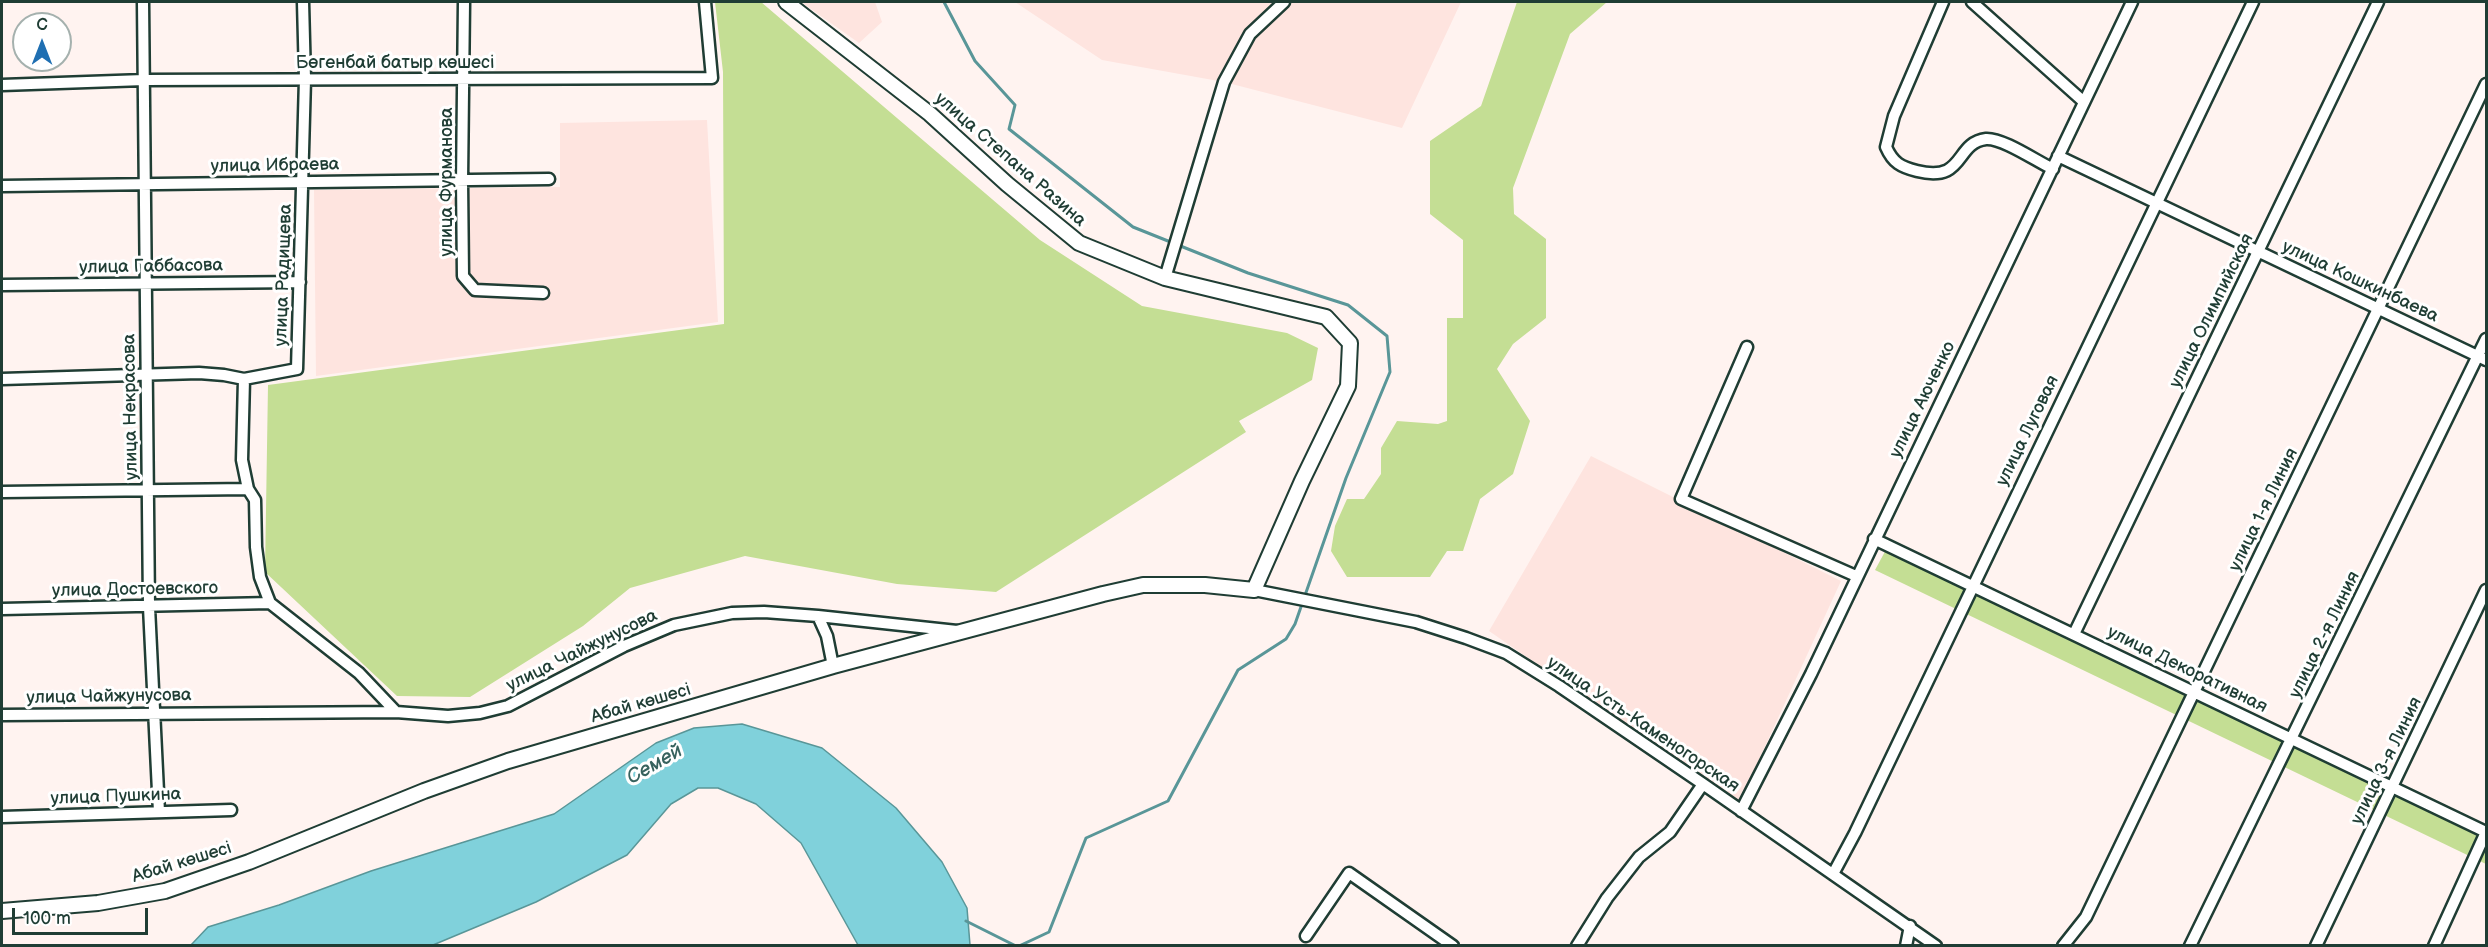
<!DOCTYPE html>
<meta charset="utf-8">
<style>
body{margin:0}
#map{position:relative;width:2488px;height:947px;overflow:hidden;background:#fff3f0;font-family:"Balsamiq Sans",sans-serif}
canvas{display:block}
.frame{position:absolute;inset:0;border:3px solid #1f3d34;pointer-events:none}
.north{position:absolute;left:12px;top:12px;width:60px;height:60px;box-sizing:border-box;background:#fff;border:2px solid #a5b1ae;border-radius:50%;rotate:0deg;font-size:16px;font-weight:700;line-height:24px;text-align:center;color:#1f3d34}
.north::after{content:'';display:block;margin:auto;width:21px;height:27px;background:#1f6fb2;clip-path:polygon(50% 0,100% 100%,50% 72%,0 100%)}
.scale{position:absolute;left:12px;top:908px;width:136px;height:27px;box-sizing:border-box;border:3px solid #1f3d34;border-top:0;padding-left:8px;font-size:18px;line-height:21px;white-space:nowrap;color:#1f3d34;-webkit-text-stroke:4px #fff;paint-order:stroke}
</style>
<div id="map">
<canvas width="2488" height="947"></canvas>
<div class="frame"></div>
<div class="north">С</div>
<div class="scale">100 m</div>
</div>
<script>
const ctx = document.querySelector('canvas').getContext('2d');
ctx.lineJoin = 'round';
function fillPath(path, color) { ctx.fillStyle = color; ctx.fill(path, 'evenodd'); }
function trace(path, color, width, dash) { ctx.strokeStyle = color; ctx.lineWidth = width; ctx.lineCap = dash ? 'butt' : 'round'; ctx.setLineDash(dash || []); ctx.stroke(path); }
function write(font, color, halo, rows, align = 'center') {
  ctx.font = font + ' "Balsamiq Sans",sans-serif'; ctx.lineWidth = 6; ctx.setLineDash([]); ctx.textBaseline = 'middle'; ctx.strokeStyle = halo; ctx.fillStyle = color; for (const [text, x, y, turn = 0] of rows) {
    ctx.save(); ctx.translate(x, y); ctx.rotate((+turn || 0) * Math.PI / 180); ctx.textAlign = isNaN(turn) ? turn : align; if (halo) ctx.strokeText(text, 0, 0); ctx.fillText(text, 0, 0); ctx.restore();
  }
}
const built = new Path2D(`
 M801,2H875L882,22L859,43Z
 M1015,2H1461L1402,128L1224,82L1102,60Z
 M707,120L718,322L316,376L314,190L560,187V123Z
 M1591,456L1841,581L1739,803L1489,631Z`);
const green = new Path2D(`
 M715,2H761L1040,240L1142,306L1287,333L1318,348L1312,380L1239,421L1246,432L996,592L897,584L745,556L630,588L583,626L470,697L397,696L265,572L268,385L724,324L723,72Z
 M1517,2H1607L1570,34L1513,188L1514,214L1546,239V318L1513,344L1497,369L1530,421L1513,474L1480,499L1463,551H1447L1430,577H1347L1331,551L1335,526L1347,499H1364L1381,474V448L1397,421L1438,424L1447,421V318H1463V240L1430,214V141L1481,106Z
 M1888,546L2486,835V864L1875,570Z`);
const water = new Path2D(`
 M742,724L822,748L896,808L942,862L967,908L970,945H858L801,843L756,804L718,788H698L671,804L627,855L536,902L433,945H191L208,927L279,905L371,871L554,814L656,743L694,728Z`);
const stream = new Path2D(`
 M944,2L975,61L1015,105L1009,129L1133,227L1248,273L1348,305L1387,336L1390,372L1346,478L1295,624L1286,639L1238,670L1168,801L1086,838L1049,932L1019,946
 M966,921L1016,946`);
const minor = new Path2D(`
 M143,2L149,607L159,812
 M464,2L462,181L463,276L475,290L543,293
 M1943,2L1894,116L1886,147C1893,163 1901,167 1917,171C1966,183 1954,143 1986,139C2003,138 2036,161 2053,169
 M1972,2L2084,102
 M2,85L144,80L712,78L705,2
 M2058,156L2486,360
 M2,186L549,179
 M1165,278L1224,82L1250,34L1284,2
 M2,285L300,282
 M1747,347L1681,499L1856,576
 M2,379L199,373L224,375L244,379L297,369L305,79L303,2
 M244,379L242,460L248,489L255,500L256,547L260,577L270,603L359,673L396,712
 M2,492L248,489
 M1874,539L2486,832
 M1254,590L1416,622L1466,638L1506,653L1559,686L1703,784L1936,946
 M2,609L270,603
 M818,616L827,636L833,666
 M2074,634L2378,2
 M2,715L396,712L448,716L480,713L508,706L624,646L674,625L732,613L764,612L818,616L957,631
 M1741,811L1811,674L2132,2
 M2,817L231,810
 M1833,874L1855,833L2253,2
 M1306,936L1349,873L1453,946
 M1577,946L1607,898L1639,857L1670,832L1703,784
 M1906,946L1910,926
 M2063,946L2086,917L2486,84
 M2190,946L2486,339
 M2316,946L2486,590
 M2434,946L2486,832`);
const major = new Path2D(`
 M2,911L98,903L165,891L249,862L424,791L508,761L833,666L1103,594L1143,585H1205L1254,590L1302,481L1348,386L1350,343L1326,317L1165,278L1079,243L1007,184L930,114L786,2`);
const streetNames = [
 ["Бөгенбай батыр көшесі",395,63],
 ["улица Степана Разина",1010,160,41],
 ["улица Ибраева",275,166,-1],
 ["улица Фурманова",447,182,-90],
 ["улица Габбасова",151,267,-1],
 ["улица Радищева",284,275,-88],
 ["улица Кошкинбаева",2360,282,25],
 ["улица Олимпийская",2212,311,-64],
 ["улица Аюченко",1923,400,-64],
 ["улица Некрасова",131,407,-91],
 ["улица Луговая",2028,431,-64],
 ["улица 1-я Линия",2264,510,-64],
 ["улица Достоевского",135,590,-1],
 ["улица 2-я Линия",2325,635,-64],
 ["улица Чайжунусова",582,651,-26],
 ["улица Декоративная",2187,670,26],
 ["улица Чайжунусова",109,697,-1],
 ["Абай көшесі",641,704,-16],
 ["улица Усть-Каменогорская",1643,725,34],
 ["улица 3-я Линия",2387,761,-64],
 ["улица Пушкина",116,797,-2],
 ["Абай көшесі",182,863,-17]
];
const waterNames = [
 ["Семей",655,765,-30]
];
fillPath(built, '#fee4df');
fillPath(green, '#c4de94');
fillPath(water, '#80d1db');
trace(water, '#599698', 1.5);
trace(stream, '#599698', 3);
trace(minor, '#1f3d34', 15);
trace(major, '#1f3d34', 18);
trace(minor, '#fff', 10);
trace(major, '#fff', 14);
write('18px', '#1f3d34', '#fff', streetNames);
write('italic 20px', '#37625e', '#fff', waterNames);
</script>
